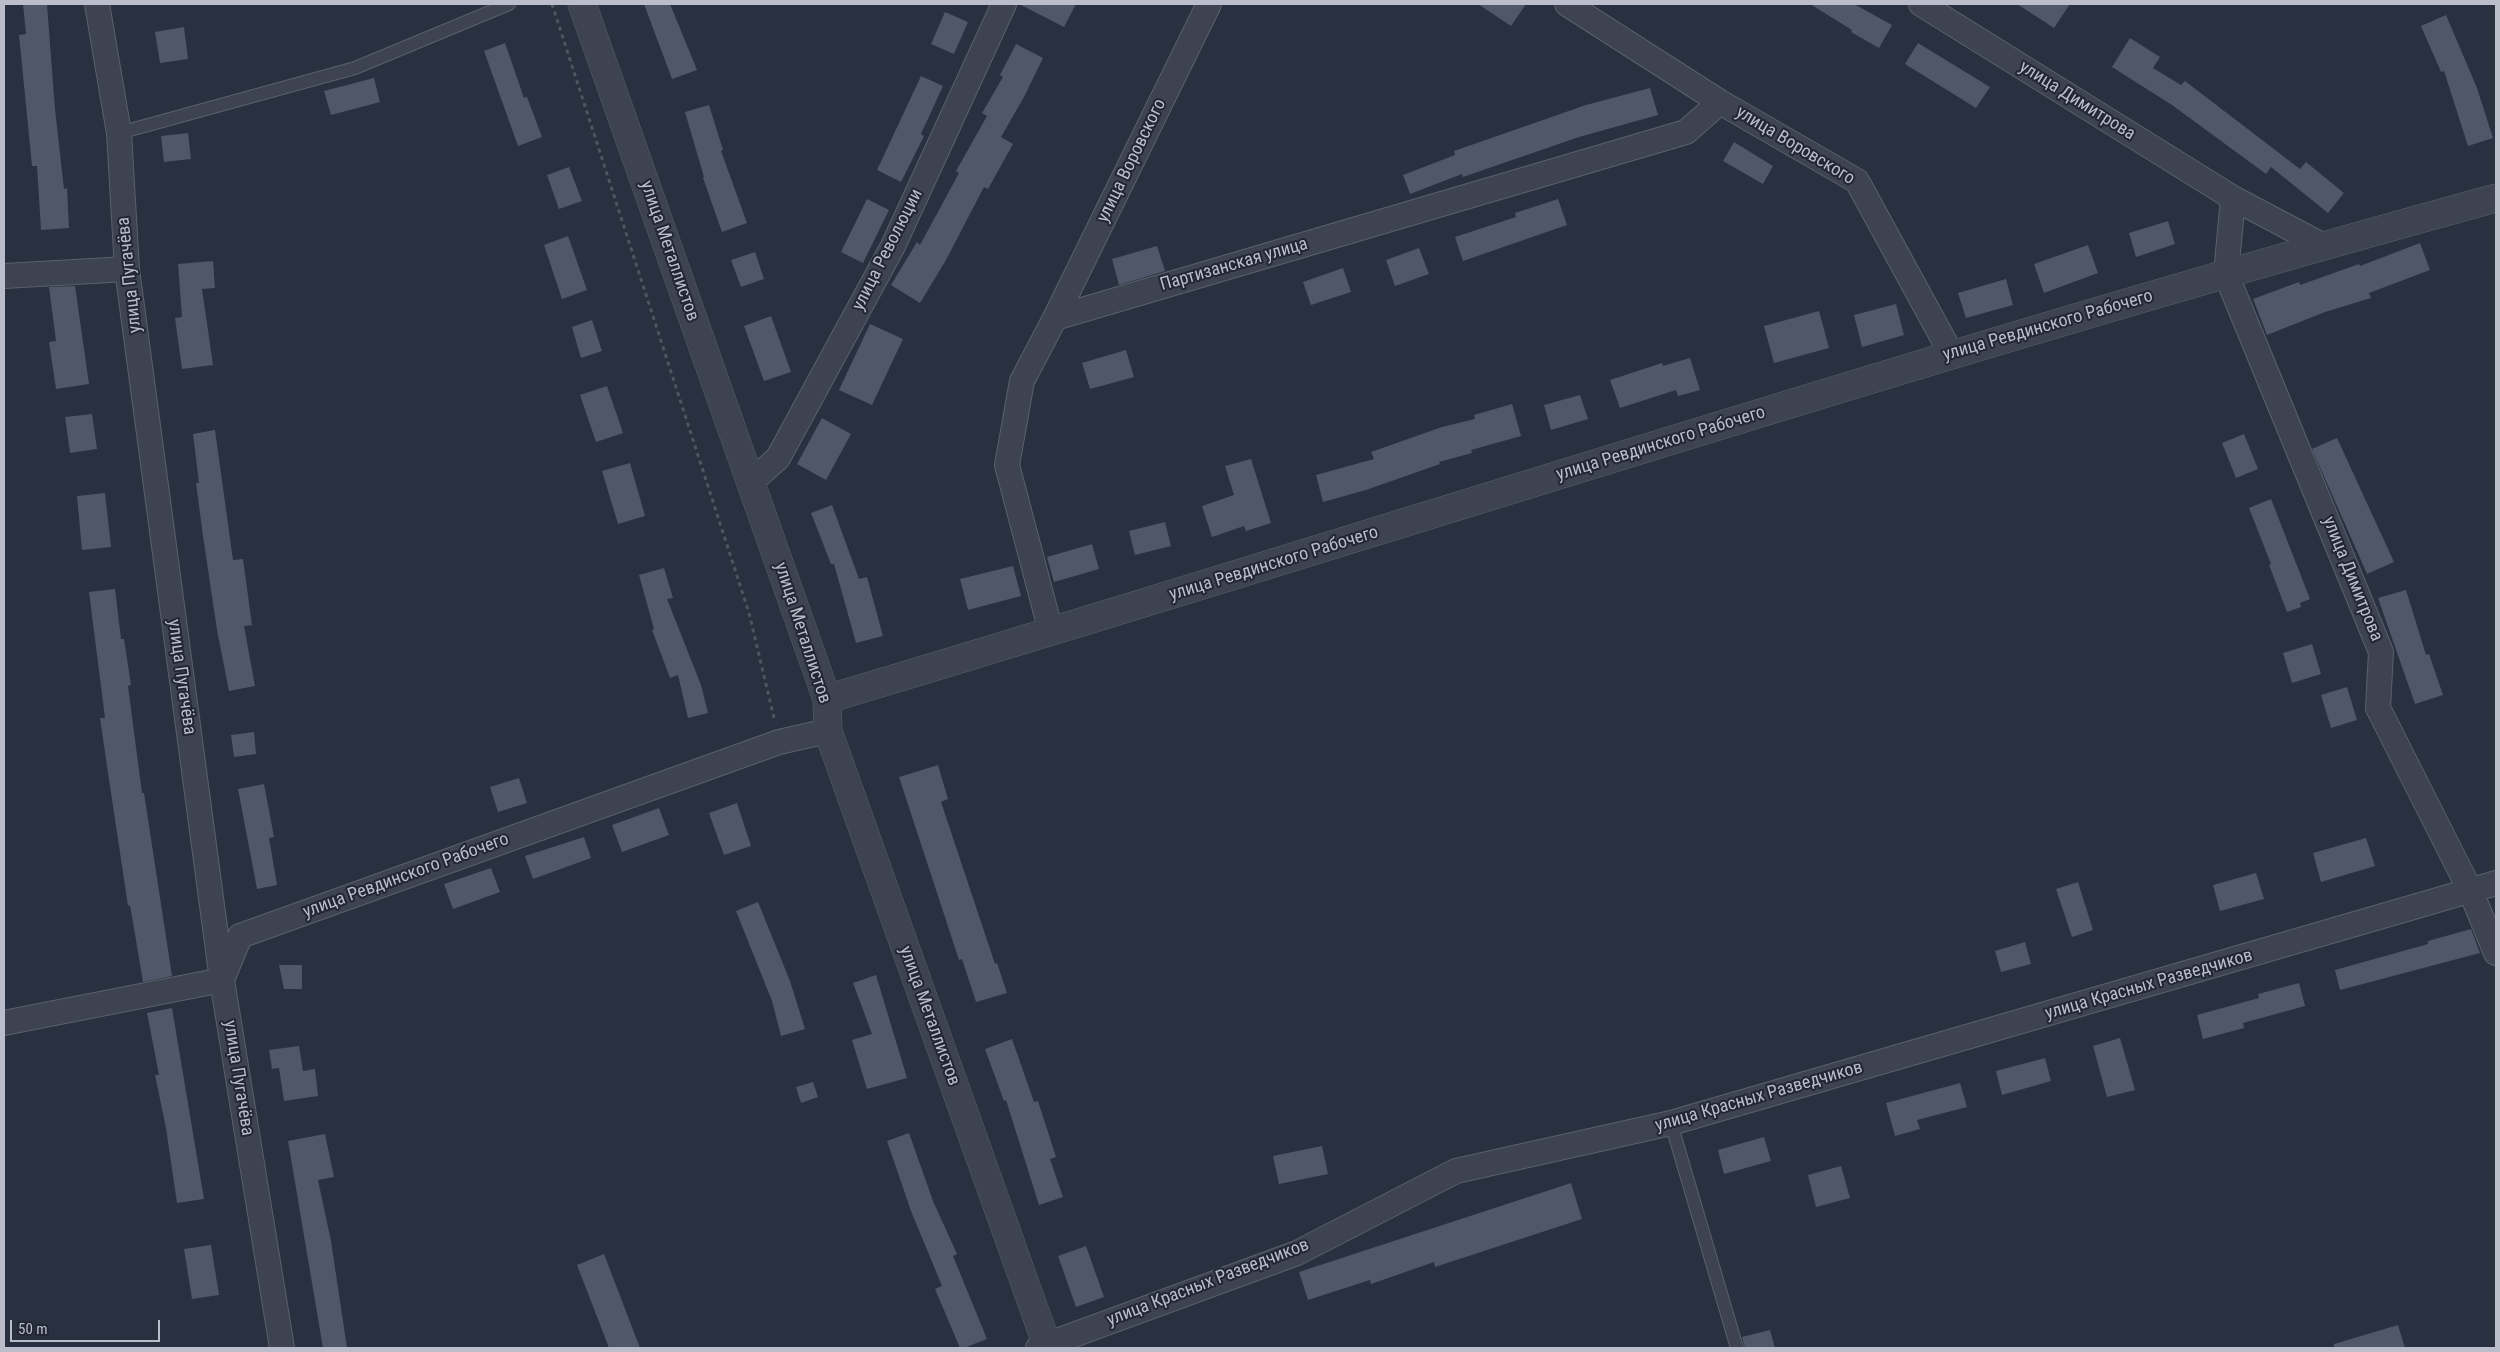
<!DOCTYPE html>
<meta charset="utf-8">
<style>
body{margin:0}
#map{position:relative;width:2500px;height:1352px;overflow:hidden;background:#293040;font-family:"Roboto Condensed",sans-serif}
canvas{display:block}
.frame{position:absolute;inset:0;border:5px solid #babeca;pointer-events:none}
.scale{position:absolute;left:10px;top:1320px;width:150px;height:22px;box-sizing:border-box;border:2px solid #babeca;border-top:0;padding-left:6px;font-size:15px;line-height:18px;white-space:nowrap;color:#babeca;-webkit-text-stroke:4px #222735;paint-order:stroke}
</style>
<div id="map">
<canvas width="2500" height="1352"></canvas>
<div class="frame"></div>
<div class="scale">50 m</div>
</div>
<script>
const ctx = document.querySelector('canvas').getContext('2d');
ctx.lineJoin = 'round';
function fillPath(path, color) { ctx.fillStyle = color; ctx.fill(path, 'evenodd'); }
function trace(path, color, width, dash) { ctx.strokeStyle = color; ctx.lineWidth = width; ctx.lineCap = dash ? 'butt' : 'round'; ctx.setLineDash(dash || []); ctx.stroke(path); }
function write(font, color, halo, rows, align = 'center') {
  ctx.font = font + ' "Roboto Condensed",sans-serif'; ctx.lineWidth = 4; ctx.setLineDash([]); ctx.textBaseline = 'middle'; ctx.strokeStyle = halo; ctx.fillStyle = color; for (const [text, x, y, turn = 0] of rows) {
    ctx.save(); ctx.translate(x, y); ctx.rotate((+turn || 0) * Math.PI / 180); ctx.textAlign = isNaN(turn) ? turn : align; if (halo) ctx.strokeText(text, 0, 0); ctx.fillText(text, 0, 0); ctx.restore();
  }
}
const building = new Path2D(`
 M23,4H47L55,109L64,189L67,188L69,228L41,230L37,166H32L19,35L26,34Z
 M644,4H670L697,70L672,79Z
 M1019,4H1076L1064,27Z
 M1478,4H1526L1511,26Z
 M1810,4H1854L1892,25L1879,48L1851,32L1852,30Z
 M2017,4H2070L2054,28Z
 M945,12L968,22L954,54L931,44Z
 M2446,15L2477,88L2493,138L2468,146L2444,71L2441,72L2421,26Z
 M184,27L188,59L160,63L155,32Z
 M2130,38L2160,57L2153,68L2181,85L2185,81L2300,169L2306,162L2344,193L2328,213L2271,167L2266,174L2172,105L2112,67Z
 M505,43L524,98L527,97L542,137L518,146L484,51Z
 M1918,43L1990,87L1976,108L1905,64Z
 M1016,44L1043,58L1024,97L1001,137L1013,144L988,189L984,187L946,260L920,303L891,285L917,242L920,245L959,173L956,171L987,116L982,113L1003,77L1000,75Z
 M921,76L943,86L921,134L924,136L901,182L877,170Z
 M374,78L380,102L331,115L324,91Z
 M1650,88L1658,115L1579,137L1463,177L1462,174L1410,194L1403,175L1455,155L1454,151L1586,105Z
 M709,105L723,150L721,151L747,223L722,232L703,178L704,177L685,112Z
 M188,133L191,159L164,162L161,136Z
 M1734,142L1773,166L1763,184L1723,161Z
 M569,167L582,201L559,209L547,175Z
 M867,199L889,210L863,263L841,252Z
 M1558,199L1567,225L1463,261L1455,237L1516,217L1515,213Z
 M2168,221L2175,244L2136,257L2129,233Z
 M568,236L587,290L562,299L544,245Z
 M2420,243L2430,270L2369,293L2371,298L2325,312L2267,335L2253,299L2299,282L2300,285L2359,264L2360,266Z
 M2088,245L2098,273L2044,293L2034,264Z
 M1157,246L1165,271L1119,285L1112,259Z
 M1419,248L1429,274L1395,286L1386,260Z
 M755,252L764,279L741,287L731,260Z
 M213,261L215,288L202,289L213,365L182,369L175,318L182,317L178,264Z
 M1343,268L1351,292L1311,305L1303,282Z
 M2006,279L2013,305L1966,318L1958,293Z
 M75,286L89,384L56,389L49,342L56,341L49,287Z
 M1896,304L1904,335L1862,347L1854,315Z
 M1819,311L1829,348L1774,363L1764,326Z
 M771,316L791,372L764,381L744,326Z
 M592,320L602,351L581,358L572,327Z
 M870,324L903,339L872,405L839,390Z
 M1126,350L1134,377L1090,389L1082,363Z
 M1690,358L1700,390L1678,396L1676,390L1620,408L1610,380L1662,363L1663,366Z
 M607,386L623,433L596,442L580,395Z
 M1580,395L1588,419L1551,430L1544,405Z
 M1512,404L1521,436L1471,450L1472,453L1439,462L1440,464L1366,490L1323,502L1316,475L1374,459L1371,452L1442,427L1475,419L1474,415Z
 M92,414L97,449L70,453L65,417Z
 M822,418L851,434L826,480L797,464Z
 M215,430L233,560L243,559L252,625L244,626L255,686L229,691L217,630L203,536L196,483H199L193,434Z
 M2244,434L2258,469L2236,478L2222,443Z
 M2337,438L2394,562L2367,574L2312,449Z
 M1251,459L1271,523L1246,531L1244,526L1212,537L1202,506L1234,495L1225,466Z
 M630,463L645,516L618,524L602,471Z
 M105,493L111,547L82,550L77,496Z
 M2271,499L2310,599L2300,603L2301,607L2287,612L2269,565L2271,564L2249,508Z
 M832,505L859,579L867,577L883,636L856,643L834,564H831L811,513Z
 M1165,522L1171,546L1135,555L1129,531Z
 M1092,544L1099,569L1054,582L1047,557Z
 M1013,566L1021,596L968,610L960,579Z
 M664,568L673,598L667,599L701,685L708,713L688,718L678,675L670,678L652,630L654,629L639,575Z
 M115,589L121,639H124L131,685L128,686L142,793H144L172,976L143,982L130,905L128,906L108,773L100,718H105L89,592Z
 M2406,590L2426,655L2429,654L2443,695L2415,704L2378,598Z
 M2312,644L2321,674L2292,683L2283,653Z
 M2347,687L2357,720L2331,728L2321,695Z
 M254,732L256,754L234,757L231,735Z
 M938,765L948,799L941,802L995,964L997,963L1007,993L976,1002L962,959L959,960L899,777Z
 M519,778L527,803L498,812L490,787Z
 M264,784L274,837L269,838L277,885L257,889L238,789Z
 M737,803L751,846L724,855L709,813Z
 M659,808L669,835L622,852L612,825Z
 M584,837L591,858L533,879L525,856Z
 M2366,838L2375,866L2321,882L2313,853Z
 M491,868L500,892L453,909L444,884Z
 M2256,873L2264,899L2220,911L2213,885Z
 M2078,882L2093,930L2072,937L2056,889Z
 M758,902L790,981L805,1029L781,1036L772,1001L736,911Z
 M2471,929L2480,953L2340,990L2335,970L2428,944V941Z
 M2025,942L2031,964L2001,972L1995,951Z
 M279,965H302V989H284Z
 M876,975L907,1078L867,1089L852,1040L872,1034L853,983Z
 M2299,983L2305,1006L2243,1023L2244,1028L2203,1039L2197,1015L2259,998L2258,994Z
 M172,1008L204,1199L177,1203L166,1128L155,1075H159L147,1013Z
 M2120,1038L2135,1090L2107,1097L2093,1046Z
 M1012,1039L1034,1102L1038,1101L1056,1157L1050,1159L1063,1197L1039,1205L1006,1100L1004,1101L985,1049Z
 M299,1046L303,1071L315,1069L318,1096L284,1101L279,1068L272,1069L269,1050Z
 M2045,1058L2051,1081L2002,1095L1996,1071Z
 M813,1082L818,1097L801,1103L796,1087Z
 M1960,1083L1967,1107L1917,1120L1920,1129L1895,1136L1886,1103Z
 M909,1133L933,1201L957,1254L953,1256L987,1339L964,1348H960L935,1289L942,1286L911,1211L887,1141Z
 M325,1134L334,1177L318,1180L331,1241L347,1348H323L288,1141Z
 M1764,1137L1771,1161L1724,1174L1718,1150Z
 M1322,1146L1328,1174L1279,1184L1273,1156Z
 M1841,1166L1850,1198L1816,1207L1808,1175Z
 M1571,1183L1582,1219L1435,1267L1434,1262L1371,1284L1370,1280L1308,1300L1299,1272Z
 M211,1245L219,1295L192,1299L184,1249Z
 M1086,1246L1104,1297L1076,1307L1058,1256Z
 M604,1254L640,1348H609L577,1265Z
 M2398,1325L2405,1348H2334V1344Z
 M1770,1330L1775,1348H1745L1742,1337Z`);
const path = new Path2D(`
 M552,4L749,613L775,722`);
const service = new Path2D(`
 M119,133L355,68L509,4
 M1671,1123L1737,1348`);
const minor = new Path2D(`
 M97,4L119,133L127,269L222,980L282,1348
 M1567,4L1720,102L1857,181L1952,355
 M1921,4L2233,198L2322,245
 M2233,198L2226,274L2381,652L2378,708L2471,892L2496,953
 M4,276L127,269
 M1055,318L1209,4
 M750,483L778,458L893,246L1004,4
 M1051,632L1007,465L1022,381L1055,318L1686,132L1720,102
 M4,1023L222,980L240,936L779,742L828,731
 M1038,1348L1297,1253L1456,1171L1671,1123L2496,883`);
const tertiary = new Path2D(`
 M582,4L827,699L828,731L1048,1348
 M827,699C1384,533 1936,351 2496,198`);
const streetNames = [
 ["улица Димитрова",2077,101,32],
 ["улица Воровского",1795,146,31],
 ["улица Воровского",1132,161,-64],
 ["улица Революции",888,250,-63],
 ["улица Металлистов",669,251,71],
 ["Партизанская улица",1234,265,-16],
 ["улица Пугачёва",130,275,-96],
 ["улица Ревдинского Рабочего",2048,326,-16],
 ["улица Ревдинского Рабочего",1661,444,-17],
 ["улица Ревдинского Рабочего",1274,564,-17],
 ["улица Димитрова",2352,579,68],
 ["улица Металлистов",802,633,72],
 ["улица Пугачёва",181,677,82],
 ["улица Ревдинского Рабочего",406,876,-20],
 ["улица Красных Разведчиков",2149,985,-16],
 ["улица Металлистов",929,1016,70],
 ["улица Пугачёва",238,1078,81],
 ["улица Красных Разведчиков",1759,1097,-16],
 ["улица Красных Разведчиков",1208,1283,-21]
];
fillPath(building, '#505768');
trace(service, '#5b606d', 14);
trace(minor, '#5b606d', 26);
trace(tertiary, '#5b606d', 29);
trace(path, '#4a585e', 3, [4, 4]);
trace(service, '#3d4350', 12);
trace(minor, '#3d4350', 24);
trace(tertiary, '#3d4350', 28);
write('18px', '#babeca', '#222735', streetNames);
</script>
